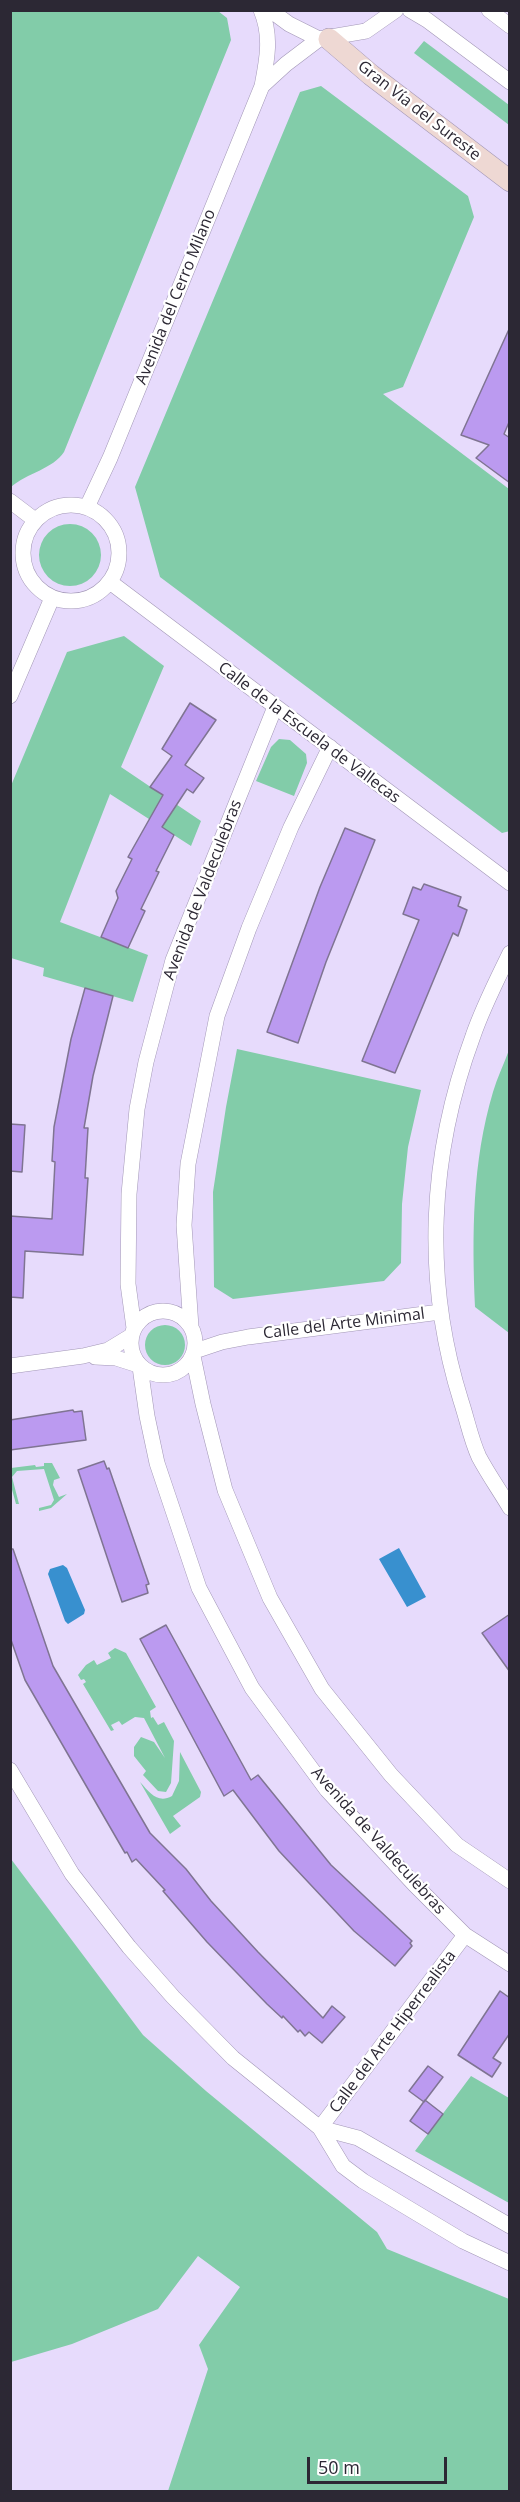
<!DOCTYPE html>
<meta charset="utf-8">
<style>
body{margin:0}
#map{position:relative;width:520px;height:2502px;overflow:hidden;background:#e7dbfc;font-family:"Open Sans",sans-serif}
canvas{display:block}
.frame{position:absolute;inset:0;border:12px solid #2c2834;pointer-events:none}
.scale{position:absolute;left:307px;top:2457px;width:140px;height:27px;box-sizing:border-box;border:3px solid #2c2834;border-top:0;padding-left:8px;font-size:18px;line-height:21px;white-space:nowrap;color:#2c2834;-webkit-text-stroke:4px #fff;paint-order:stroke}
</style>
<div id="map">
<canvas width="520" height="2502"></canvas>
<div class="frame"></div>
<div class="scale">50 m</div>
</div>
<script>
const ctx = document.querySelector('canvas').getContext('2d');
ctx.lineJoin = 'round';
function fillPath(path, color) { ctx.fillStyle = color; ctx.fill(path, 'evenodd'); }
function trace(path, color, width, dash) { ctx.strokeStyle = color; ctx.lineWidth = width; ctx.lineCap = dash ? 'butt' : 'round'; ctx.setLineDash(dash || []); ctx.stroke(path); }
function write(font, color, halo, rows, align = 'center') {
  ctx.font = font + ' "Open Sans",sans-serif'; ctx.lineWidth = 4.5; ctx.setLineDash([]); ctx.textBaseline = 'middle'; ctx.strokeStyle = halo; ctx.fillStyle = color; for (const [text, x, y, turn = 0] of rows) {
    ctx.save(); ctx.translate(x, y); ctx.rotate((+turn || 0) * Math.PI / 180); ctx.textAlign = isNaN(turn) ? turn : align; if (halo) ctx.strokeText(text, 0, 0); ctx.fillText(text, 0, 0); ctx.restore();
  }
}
const green = new Path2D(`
 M11,10L218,11L227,18L231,40L64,452C53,469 27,473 11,487Z
 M424,41L509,105V125L414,53Z
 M321,86L468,196L474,217L403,387L383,394L509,489L510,831L502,833L160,577L135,487L300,92Z
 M39 555a31 31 0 1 1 62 0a31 31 0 1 1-62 0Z
 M124,636L164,666L121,767L201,821L191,846L110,794L60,922L148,955L133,1002L43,976L44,968L11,958L10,788L67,652Z
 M279,739L290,740L306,754L307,763L294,796L256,781L271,747Z
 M237,1049L421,1090L408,1147L402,1204L401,1263L384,1281L233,1299L214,1287L213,1192L226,1107Z
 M509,1050V1333L475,1307C472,1235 472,1162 493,1092C497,1078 504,1064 509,1050Z
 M145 1345a20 20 0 1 1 40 0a20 20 0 1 1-40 0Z
 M44,1463H52L60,1478L54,1480L53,1485L59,1497L67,1494L51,1508L39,1511V1508L51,1505L54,1500L44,1469L17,1471L12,1477L19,1504H16L11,1486V1468L35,1465L36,1467L44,1466Z
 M115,1648L126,1653L156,1707L150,1711L151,1718L153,1717L158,1725L164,1722L174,1741L171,1783L166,1792L158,1791L143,1775L146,1771L134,1756V1747L141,1737L154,1742L165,1758L144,1718L135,1717L122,1725L119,1721L111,1725L114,1730L111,1731L83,1684L86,1682L84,1679L81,1680L78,1675L86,1665L94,1660L97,1665L111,1658L108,1653Z
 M180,1752L201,1792L200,1797L173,1816L181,1826L170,1834L140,1782C150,1793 158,1804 172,1796L179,1781Z
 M11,1859L143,2035L206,2091L377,2232L387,2249L509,2299V2491H168L208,2369L199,2345L240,2287L198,2256L158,2309L72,2344L11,2362Z
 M471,2076L509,2098V2203L415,2151Z`);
const water = new Path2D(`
 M399,1548L426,1597L407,1607L379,1559Z
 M63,1565L67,1568L85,1610L84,1614L68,1624L65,1621L48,1574L50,1569Z`);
const building = new Path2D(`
 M510,327V420L504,434L510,438V483L476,458L489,445L461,435Z
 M190,703L216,720L185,765L204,778L193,793L187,789L162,827L174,835L156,871L159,872L141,909L145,911L128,948L101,937L118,898L116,891L132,859L128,857L163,795L150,787L172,756L162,749Z
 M345,828L375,840L326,962L298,1043L267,1032L320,887Z
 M424,884L461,897L458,906L467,910L458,936L453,933L395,1073L362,1061L419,920L403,914L413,887L421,890Z
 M85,988L113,996L93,1076L84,1128H88L85,1178H88L83,1255L25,1251L23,1298L10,1297V1216L52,1219L55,1162L52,1161L54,1127L71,1039Z
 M10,1124L25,1125L22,1172L10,1171Z
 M73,1410L74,1412L82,1411L86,1440L10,1450V1420Z
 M104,1461L107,1469L109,1468L149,1584L146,1585L148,1593L122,1602L78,1470Z
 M10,1549H13L53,1666L150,1833L186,1869L211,1901L258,1952L323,2018L332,2006L345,2017L322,2043L309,2032L305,2036L300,2030L298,2032L283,2016L282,2018L267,2004L207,1942L163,1891L165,1890L136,1859L132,1862L127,1852L125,1853L25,1680L10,1637Z
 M510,1614V1672L482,1633Z
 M166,1625L251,1780L258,1775L331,1865L412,1941L410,1943L412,1946L395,1966L354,1931L279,1851L233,1790L224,1796L140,1639Z
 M500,1991L510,1998V2033L493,2058L501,2063L492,2077L458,2055Z
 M428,2066L443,2077L424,2102L409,2091Z
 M425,2100L443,2114L428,2134L410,2121Z`);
const street = new Path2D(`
 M270,10L289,24L319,39L366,31L396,10
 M410,10L427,20L510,82
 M489,10L510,26
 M262,86L286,64L319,39
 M10,501L35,520
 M23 553a48 48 0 1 1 96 0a48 48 0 1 1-96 0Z
 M87,507L110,458L262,86C267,60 272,36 261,10
 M110,582L510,883
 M10,696L52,598
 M510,953C497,980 483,1007 473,1036C429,1155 423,1280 461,1401C467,1419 471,1440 479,1457C488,1474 500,1491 510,1508
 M131 1343a32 32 0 1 1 64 0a32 32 0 1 1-64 0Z
 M191,1327L184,1225L188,1164L217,1016L249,928L291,827L330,747
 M134,1328L128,1284L129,1194L137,1109L146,1062L173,960L275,707
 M195,1351L222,1342L248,1337L440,1312
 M193,1356L203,1404L225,1490L270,1598L322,1689L391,1775L457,1845L510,1881
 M95,1357L116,1358L138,1365
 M10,1366L83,1356L108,1350L131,1336
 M140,1367L147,1416L157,1463L199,1588L252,1688L327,1790L414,1884L465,1935L510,1964
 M10,1770L72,1874L129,1947L173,1997L233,2058L320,2128L343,2166L363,2181L463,2241L510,2263
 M320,2128L465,1935
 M320,2128L358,2138L510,2226`);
const secondary = new Path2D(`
 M329,39L371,75L510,181`);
const streetNames = [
 ["Gran Vía del Sureste",419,111,38],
 ["Avenida del Cerro Milano",176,297,-68],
 ["Calle de la Escuela de Vallecas",309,733,37],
 ["Avenida de Valdeculebras",203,890,-69],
 ["Calle del Arte Minimal",344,1324,-7],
 ["Avenida de Valdeculebras",378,1841,48],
 ["Calle del Arte Hiperrealista",393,2032,-53]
];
fillPath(green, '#82cca9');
fillPath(water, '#3890cf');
fillPath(building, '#bb9af0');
trace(building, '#7f7492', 1.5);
trace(street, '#a297b6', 16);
trace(secondary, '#a297b6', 22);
trace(street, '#fff', 15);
trace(secondary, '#eed8d3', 21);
write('16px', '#2c2834', '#fff', streetNames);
</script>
